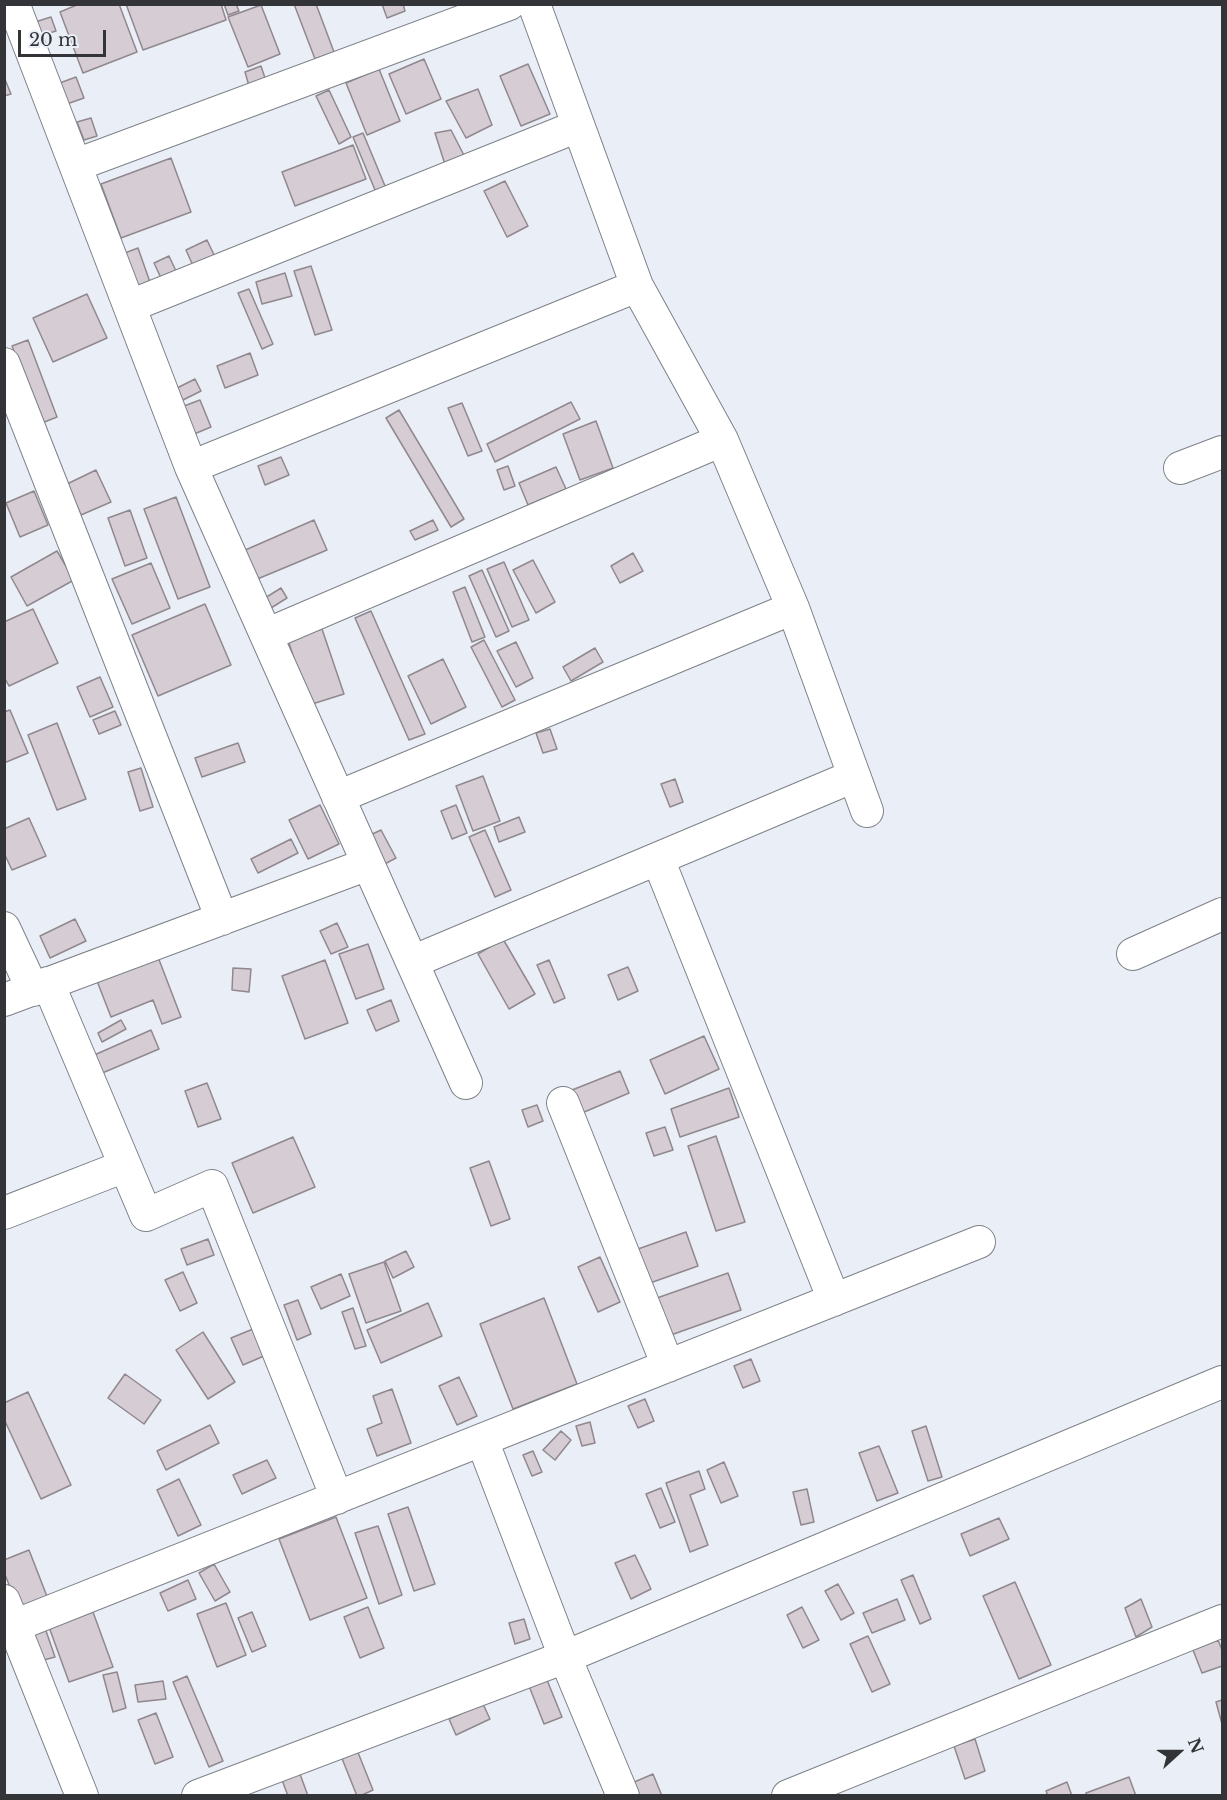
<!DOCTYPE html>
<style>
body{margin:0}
#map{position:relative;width:1227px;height:1800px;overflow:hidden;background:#eaeff7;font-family:"Libre Baskerville",serif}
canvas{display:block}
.frame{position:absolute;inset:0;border:6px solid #323437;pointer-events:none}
.north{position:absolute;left:1149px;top:1722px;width:60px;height:60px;-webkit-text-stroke:4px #eaeff7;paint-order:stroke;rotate:69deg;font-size:16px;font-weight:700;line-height:24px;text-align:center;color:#323437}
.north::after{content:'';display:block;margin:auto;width:21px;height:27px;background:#323437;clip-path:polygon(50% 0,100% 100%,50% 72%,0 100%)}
.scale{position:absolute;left:18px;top:30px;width:88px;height:27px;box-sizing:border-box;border:3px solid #323437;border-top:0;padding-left:8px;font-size:18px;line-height:21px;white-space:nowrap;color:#323437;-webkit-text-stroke:4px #eaeff7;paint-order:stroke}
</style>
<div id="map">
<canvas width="1227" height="1800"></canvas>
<div class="frame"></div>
<div class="north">N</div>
<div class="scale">20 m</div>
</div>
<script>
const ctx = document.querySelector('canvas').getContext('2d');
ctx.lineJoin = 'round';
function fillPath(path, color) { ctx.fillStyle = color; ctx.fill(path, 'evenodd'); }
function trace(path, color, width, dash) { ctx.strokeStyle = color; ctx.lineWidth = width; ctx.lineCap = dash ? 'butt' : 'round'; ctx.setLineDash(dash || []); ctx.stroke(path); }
const building = new Path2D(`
 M79,4H119L137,52L83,73L60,12Z
 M126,4H221L226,20L143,50Z
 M224,4H236L239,11L228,15Z
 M294,4H316L334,52L315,59Z
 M382,4H403L405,11L387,18Z
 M261,5L280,54L248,67L228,17Z
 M51,17L56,31L40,36L35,22Z
 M424,59L441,99L406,114L389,74Z
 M528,64L550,114L521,126L500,76Z
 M261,66L266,81L249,86L245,72Z
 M379,69L400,121L367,135L346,83Z
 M4,77L11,94L4,96Z
 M76,77L84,98L64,105L57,84Z
 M478,89L492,125L466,138L446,101Z
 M329,90L351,137L339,144L316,96Z
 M91,118L97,136L84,140L77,122Z
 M451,130L470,167L448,174L435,133Z
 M363,133L390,198L380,202L353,137Z
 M353,145L366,179L295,206L282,172Z
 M171,158L191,212L121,238L101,184Z
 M505,181L528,226L507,237L484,191Z
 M207,240L216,259L194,268L186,250Z
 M138,248L151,285L131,292L117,256Z
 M169,256L176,271L161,278L154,263Z
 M311,266L332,330L315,335L294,271Z
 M285,273L292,296L262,304L256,282Z
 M249,289L273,344L262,349L238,293Z
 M87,294L107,338L53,362L33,318Z
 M28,340L57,417L42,423L12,346Z
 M250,353L258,375L225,388L217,366Z
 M195,379L201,391L173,405L167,393Z
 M200,400L211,427L187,437L176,409Z
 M571,402L580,419L495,462L487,444Z
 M462,403L482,451L468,456L448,408Z
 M399,410L464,519L451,527L386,418Z
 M596,421L613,468L580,480L563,434Z
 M281,457L289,475L265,485L258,466Z
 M508,466L515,486L504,490L497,470Z
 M556,467L566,489L528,505L519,483Z
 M96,470L111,502L81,515L67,484Z
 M34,491L48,525L20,537L6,503Z
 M176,497L210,587L178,599L144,509Z
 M130,510L147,558L125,566L108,518Z
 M314,520L327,550L255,580L243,551Z
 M433,520L438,530L415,540L410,531Z
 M57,551L74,580L27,606L11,577Z
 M633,553L643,571L620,583L611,566Z
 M533,560L555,602L536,613L513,570Z
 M504,562L529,620L512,627L487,569Z
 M151,563L170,608L132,624L112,579Z
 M482,570L509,631L496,637L469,576Z
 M465,587L485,637L472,642L453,592Z
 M281,588L287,598L271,608L265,598Z
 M205,604L231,665L158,696L132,635Z
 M33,609L58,663L9,686L4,677V622Z
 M371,611L425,734L409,740L355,618Z
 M322,629L344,694L309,705L288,640Z
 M484,640L515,700L502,707L471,647Z
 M516,642L533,678L516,687L497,651Z
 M595,648L603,662L571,681L563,667Z
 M443,659L466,707L431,724L408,676Z
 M100,677L113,707L90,717L77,687Z
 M10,710L28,753L4,763V712Z
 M115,711L121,725L99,734L93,720Z
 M57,723L86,799L57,810L28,735Z
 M550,729L557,749L543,753L536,733Z
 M238,743L245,762L202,777L195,758Z
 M141,768L153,807L140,811L128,772Z
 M483,776L500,821L473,831L456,786Z
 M675,779L683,802L670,807L661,784Z
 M320,805L339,844L308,859L289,820Z
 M456,805L467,833L452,839L441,811Z
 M519,817L525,832L499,842L494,827Z
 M29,818L46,856L12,870L4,853V829Z
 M381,830L396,858L381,866L366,837Z
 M485,830L511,890L495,897L469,837Z
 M291,839L298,853L258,873L251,859Z
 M75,919L86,941L50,958L40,936Z
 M337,923L348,947L331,954L320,931Z
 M503,939L535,994L509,1009L478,954Z
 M368,944L384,989L356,999L339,954Z
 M158,957L181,1017L162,1024L153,1000L111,1017L97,981Z
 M325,960L348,1023L305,1039L282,976Z
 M549,960L565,998L554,1003L537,965Z
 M628,967L638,991L618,1000L608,975Z
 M233,968L251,969L249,992L232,990Z
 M391,1000L399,1021L376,1031L367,1010Z
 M121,1020L126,1029L102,1042L98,1033Z
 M151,1030L159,1049L100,1074L92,1056Z
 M704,1036L719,1069L665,1094L650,1060Z
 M620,1071L629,1093L582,1113L572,1090Z
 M207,1083L221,1119L198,1127L185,1091Z
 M729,1088L739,1117L680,1137L671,1109Z
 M537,1105L543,1121L528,1127L522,1110Z
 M665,1127L673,1150L654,1156L646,1133Z
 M716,1136L745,1222L716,1231L688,1146Z
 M293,1137L315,1187L253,1213L232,1163Z
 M489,1161L510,1219L491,1226L470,1168Z
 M686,1232L698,1266L650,1283L638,1249Z
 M208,1239L214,1255L187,1265L181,1249Z
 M406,1251L414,1267L393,1278L385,1261Z
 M600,1257L620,1302L598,1312L578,1267Z
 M384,1262L401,1311L366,1323L349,1274Z
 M183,1272L197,1303L180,1311L165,1280Z
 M728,1273L741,1310L671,1335L657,1298Z
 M341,1274L350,1296L321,1309L311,1287Z
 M544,1298L577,1384L513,1409L480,1324Z
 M298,1300L311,1334L297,1340L284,1305Z
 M428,1303L442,1336L381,1363L367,1330Z
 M353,1308L366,1346L355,1349L342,1312Z
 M253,1329L264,1356L243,1365L231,1338Z
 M203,1332L235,1382L208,1399L176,1350Z
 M751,1359L760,1381L743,1388L734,1366Z
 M125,1374L161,1400L144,1424L108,1398Z
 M459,1377L477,1416L457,1425L439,1386Z
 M392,1389L411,1443L377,1456L367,1429L382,1423L373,1396Z
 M28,1392L71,1485L41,1499L4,1419V1403Z
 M645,1399L654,1421L638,1428L628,1406Z
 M590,1422L595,1443L582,1446L576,1426Z
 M210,1425L219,1443L166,1470L157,1451Z
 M926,1426L942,1477L928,1481L912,1431Z
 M561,1431L571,1440L555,1460L543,1450Z
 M879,1446L898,1493L877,1501L859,1453Z
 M533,1451L542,1472L532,1476L523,1455Z
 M267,1460L276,1478L242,1494L233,1475Z
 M724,1462L738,1496L721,1503L707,1470Z
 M699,1471L705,1489L690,1495L708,1545L690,1552L666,1483Z
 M179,1479L201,1525L178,1536L157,1490Z
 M661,1488L675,1522L660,1528L646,1494Z
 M807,1489L814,1522L801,1525L793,1492Z
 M408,1507L435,1584L414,1591L388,1514Z
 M336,1517L367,1598L310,1620L279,1539Z
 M999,1518L1009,1539L970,1556L961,1534Z
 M378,1526L402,1595L379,1604L355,1533Z
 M29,1550L48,1599L19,1610L4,1572V1560Z
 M635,1555L651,1589L631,1599L615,1563Z
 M214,1564L230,1592L215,1601L199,1573Z
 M913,1575L931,1619L920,1624L901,1580Z
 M188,1580L196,1599L168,1611L160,1593Z
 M1015,1582L1051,1665L1019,1679L983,1596Z
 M838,1584L854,1613L841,1620L825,1591Z
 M897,1599L905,1620L872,1633L863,1613Z
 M1141,1599L1152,1627L1136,1637L1125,1608Z
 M226,1603L246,1655L217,1667L197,1614Z
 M368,1607L384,1648L360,1658L344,1617Z
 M802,1607L819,1640L803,1648L787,1615Z
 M93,1612L113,1667L69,1682L49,1627Z
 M252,1612L266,1646L252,1652L238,1618Z
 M524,1619L530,1639L515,1644L509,1623Z
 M45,1628L55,1657L40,1661L31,1632Z
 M868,1636L890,1684L872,1692L850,1644Z
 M1218,1640L1222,1650V1666L1202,1673L1193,1650Z
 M117,1672L126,1708L113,1712L103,1675Z
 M545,1675L562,1717L544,1724L527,1681Z
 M187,1676L223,1761L209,1767L173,1682Z
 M163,1681L166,1699L138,1702L135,1685Z
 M1222,1700V1724L1216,1702Z
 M483,1704L490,1719L456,1735L449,1719Z
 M156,1713L173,1757L155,1764L138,1720Z
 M975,1739L985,1771L965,1779L954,1746Z
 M357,1750L373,1790L360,1796H357L341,1756Z
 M300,1774L308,1796H288L282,1780Z
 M653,1774L662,1796H638L632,1783Z
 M1129,1777L1136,1796H1086V1793Z
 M1067,1782L1072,1796H1048L1046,1791Z`);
const street = new Path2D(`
 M534,4L637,286L722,440L793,608L867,811
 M15,8L191,467L466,1083
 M76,165L509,4
 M130,306L578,126
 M4,364L222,919
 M191,467L637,286
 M1180,468L1222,452
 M266,635L722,440
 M338,797L793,608
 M658,859L834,1300
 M4,928L33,990
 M1133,954L1222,914
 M412,962L854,776
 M48,983L146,1215L212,1186L337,1498
 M4,1000L368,864
 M563,1103L668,1366
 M4,1213L125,1166
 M482,1440L565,1657L623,1796
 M4,1601L82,1796
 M4,1630L979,1242
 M198,1796L565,1657L1222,1382
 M788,1796L1222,1621`);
fillPath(building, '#d5cdd3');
trace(building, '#90888e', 1.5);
trace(street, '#7d8188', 34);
trace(street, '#fff', 32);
</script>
